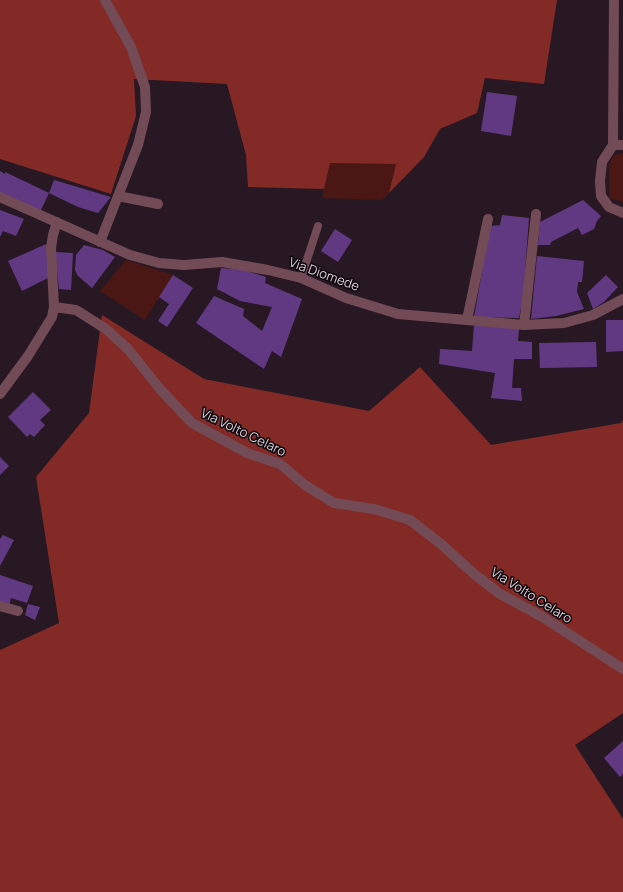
<!DOCTYPE html>
<style>
body{margin:0}
canvas{display:block;background:#271824}
</style>
<canvas width="623" height="892"></canvas>
<script>
const ctx = document.querySelector('canvas').getContext('2d');
ctx.lineJoin = 'round';
function fillPath(path, color) { ctx.fillStyle = color; ctx.fill(path, 'evenodd'); }
function trace(path, color, width, dash) { ctx.strokeStyle = color; ctx.lineWidth = width; ctx.lineCap = dash ? 'butt' : 'round'; ctx.setLineDash(dash || []); ctx.stroke(path); }
function write(font, color, halo, rows, align = 'center') {
  ctx.font = font + ' Manrope,sans-serif'; ctx.lineWidth = 3; ctx.setLineDash([]); ctx.textBaseline = 'middle'; ctx.strokeStyle = halo; ctx.fillStyle = color; for (const [text, x, y, turn = 0] of rows) {
    ctx.save(); ctx.translate(x, y); ctx.rotate((+turn || 0) * Math.PI / 180); ctx.textAlign = isNaN(turn) ? turn : align; if (halo) ctx.strokeText(text, 0, 0); ctx.fillText(text, 0, 0); ctx.restore();
  }
}
const green = new Path2D(`
 M623,153V202L609,198V164L614,155Z
 M330,163L396,164L389,193L382,200L322,198Z
 M126,260L173,275L145,320L100,291Z`);
const forest = new Path2D(`
 M0,0H557L544,84L485,78L477,113L440,129L424,157L389,193L396,164L330,163L324,189L248,187L246,155L227,84L134,79L136,116L111,194L0,159Z
 M102,315L204,379L369,411L420,367L491,445L621,423L623,420V713L575,745L623,819V892H0V650L59,623L36,477L89,413Z`);
const building = new Path2D(`
 M487,92L517,96L511,136L481,131Z
 M0,171L5,174V172L49,193L40,212L0,194Z
 M54,180L111,197L98,213L78,207L49,193Z
 M583,200L601,216L597,221L594,229L582,235L578,228L551,242L550,245H538L540,222Z
 M0,210L24,219L16,236L3,231L0,237Z
 M502,215L529,218L523,297L519,318L474,317L490,226L500,225Z
 M335,229L352,240L338,262L321,251Z
 M46,244L50,257V277L22,291L8,261Z
 M84,245L103,250L115,257L92,288L78,276L75,270L76,255Z
 M55,252L73,253L71,290L59,289Z
 M537,256L584,261L582,282H578L577,292L584,309L556,316L531,319Z
 M221,268L244,270L266,277L265,283L302,299L281,357L272,351L264,369L196,323L214,296L244,309L243,316L262,331L272,307L240,301L217,289Z
 M173,275L193,288L167,327L158,321L169,304L159,297Z
 M606,275L618,287L604,302L593,309L587,293Z
 M606,320H623V351L606,352Z
 M474,325L519,329L518,341L532,342V359H514L512,388H521L522,401L491,398L495,373L439,364L440,349L472,351Z
 M596,342L597,367L540,368L539,343Z
 M33,392L51,410L40,420L45,425L34,437L30,434L27,437L8,417Z
 M0,457L9,466L0,475Z
 M3,535L14,540L0,566V539Z
 M0,575L33,586L27,603L11,598L9,606L0,603Z
 M28,604L40,607L35,620L25,615Z
 M623,741V774L620,777L604,758Z`);
const lane = new Path2D(`
 M301,278L318,226`);
const street = new Path2D(`
 M614,0L613,145H623
 M613,145L602,162L600,181L601,196L609,207L623,213
 M118,196L158,204
 M0,197L130,255L159,263L184,265L222,262L268,270L301,278L346,298L398,314L524,325L564,323L593,315L623,299
 M100,242L138,145L146,112L145,87L131,47L105,0
 M54,307L76,310L106,329L128,349L160,389L192,423L247,453L280,464L305,485L334,503L374,509L410,520L441,544L474,574L500,594L541,616L623,669
 M467,320L488,219
 M524,325L536,214
 M0,394L28,356L52,317L54,307L51,248L53,235L57,222
 M0,606L18,611`);
const streetNames = [
 ["Via Diomede",324,275,20],
 ["Via Volto Celaro",243,433,26],
 ["Via Volto Celaro",531,596,32]
];
fillPath(green, '#4a1715');
fillPath(forest, '#832a27');
fillPath(building, '#613983');
trace(lane, '#724b57', 8);
trace(street, '#724b57', 10);
write('13px', '#dbd0d9', '#0c060b', streetNames);
</script>
